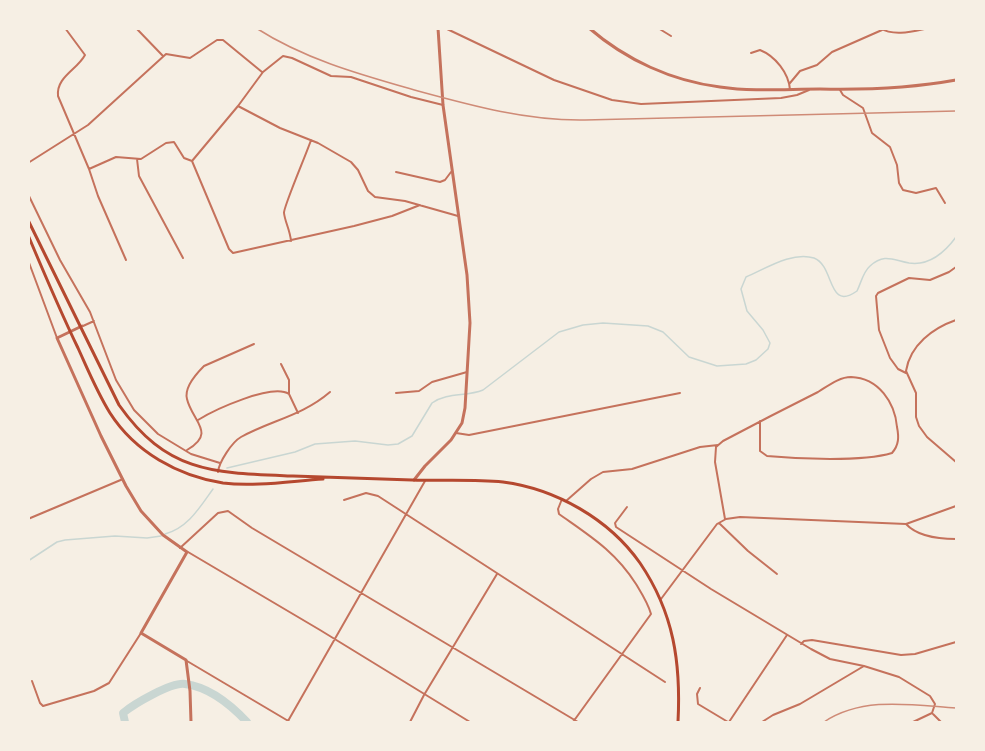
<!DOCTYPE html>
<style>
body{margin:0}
#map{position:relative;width:985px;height:751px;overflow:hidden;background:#f6efe4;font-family:Mulish,sans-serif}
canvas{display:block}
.frame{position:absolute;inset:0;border:30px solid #f6efe4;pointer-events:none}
</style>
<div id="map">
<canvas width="985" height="751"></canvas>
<div class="frame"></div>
</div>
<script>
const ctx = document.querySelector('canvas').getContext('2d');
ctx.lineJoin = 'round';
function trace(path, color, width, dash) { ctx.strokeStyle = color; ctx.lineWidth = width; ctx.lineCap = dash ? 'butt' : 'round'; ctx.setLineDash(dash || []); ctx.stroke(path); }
const stream = new Path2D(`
 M227,468L295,452L315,444L355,441L388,445L398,444L412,436L432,403C448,392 466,397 483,390L559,332L583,325L603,323L648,326L663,332L689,357L717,366L746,364L756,360L768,349L770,343L763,330L747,311L741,289L746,277C765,269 792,251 814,258C835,266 827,312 857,291C861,283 863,272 870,266C884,253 893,260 909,263C929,266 945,252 956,237
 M165,534C188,528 200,507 213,489
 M28,561L57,542L65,540L115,536L147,538L161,536`);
const river = new Path2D(`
 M125,722L123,713C134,704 171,682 185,684C209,687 231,705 247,722`);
const minor = new Path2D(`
 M65,28L85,55C77,70 56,77 58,96L89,169L116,157L141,159L166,143L174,142L184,158L192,161L229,249L233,253L354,226L392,216L420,205
 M136,28L163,56
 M445,28L554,80L612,100L641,104L781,98L797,95L809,90
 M658,28L671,36
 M880,28C894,37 914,31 929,28
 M751,53L760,50C775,56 789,73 790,90
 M790,83L800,71L817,65L832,52L882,30
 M840,90L843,95L863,108L872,133L890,147L897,165L899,183L903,190L916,193L936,188L945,203
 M238,106L280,128L318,143L351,162L358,170L368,191L375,197L405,201L458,216
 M137,159L139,176L183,258
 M192,161L238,106L263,72L283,56L292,58L331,76L351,77L411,97L443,105
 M28,163L88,125L166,54L190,58L217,40H223L262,72
 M89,169L98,196L126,260
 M396,172L440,182L445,180L451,172
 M28,194L60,260L90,312L116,380L134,410L158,434L191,454L220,463
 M291,241C290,230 285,222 284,213C283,208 308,150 311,140
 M28,260L57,338
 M956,320C933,328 910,345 906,371L916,393V417L919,426L927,437L956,462
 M83,326L94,321
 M281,364L289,380V394
 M906,373L898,369L890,358L879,330L876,296L878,293L909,278L930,280L949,272L956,267
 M396,393L419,391L432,382L467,372
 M198,420C214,410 272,383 289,394L298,413
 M456,433L469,435L680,393
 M187,450C217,433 192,421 187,399C184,388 197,373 204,366L254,344
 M218,472C219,462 232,442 241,437C272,420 302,416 330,392
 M562,499L558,509L559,514C590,536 615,551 636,584C642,594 648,603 651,614L573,722
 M344,500L366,493L378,496L665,682
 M566,501L591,479L603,472L632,469L700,447L718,445
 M627,507L615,523L616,527L711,589L811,649L830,659L864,666L899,677L930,696L935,704L932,713L913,722
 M28,519L123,479
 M725,519L715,462L716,447L723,441C755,424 786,408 818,392C828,386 839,377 851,377C879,378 895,403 897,427C899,437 899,445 892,453C862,462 799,459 767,456L760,451V421
 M719,523L748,551L777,574
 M906,524C918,537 940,539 956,539
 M180,548L218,513L228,511L252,528L578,722
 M188,552L320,630L470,722
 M661,599L717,524L726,519L740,517L906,524L956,506
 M801,644L804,641L812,640L901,655L915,654L956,642
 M187,661L290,722
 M32,681L40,703L43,706L94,691L109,683L141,633
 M700,688L697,694L698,704L728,722
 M933,714L941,722
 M288,721L425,481
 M410,722L424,695L497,574
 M729,722L787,635
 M762,722L773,715L800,704L864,666`);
const tertiary = new Path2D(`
 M589,28C626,60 672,81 720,87C753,92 787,89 820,89C866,90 912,88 956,80
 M82,326L57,338L101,436L126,486L141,511L163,535L187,552L141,633L186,660L190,691L191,722
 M414,480L425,466L451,440L462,423L465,408L470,323L467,275L443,105L438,28`);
const secondary = new Path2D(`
 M28,220L119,405C167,473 214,473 290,476C331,477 372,479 412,480C443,481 473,479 503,482C556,489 609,519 640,563C674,613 681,663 678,722
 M28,235C44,273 60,311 78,348C88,370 97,392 110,413C135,452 178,476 223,483C254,487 292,481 323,479`);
const rail = new Path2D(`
 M256,28C306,60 362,75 418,91C473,106 528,121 585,120L956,111
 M824,722C863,696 912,705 956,708`);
trace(stream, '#c9d6d2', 1.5);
trace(river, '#c9d6d2', 8);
trace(minor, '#c5725c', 2);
trace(tertiary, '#c5725c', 3);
trace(secondary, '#b5482f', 3);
trace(rail, '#cf8b77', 1.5);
</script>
